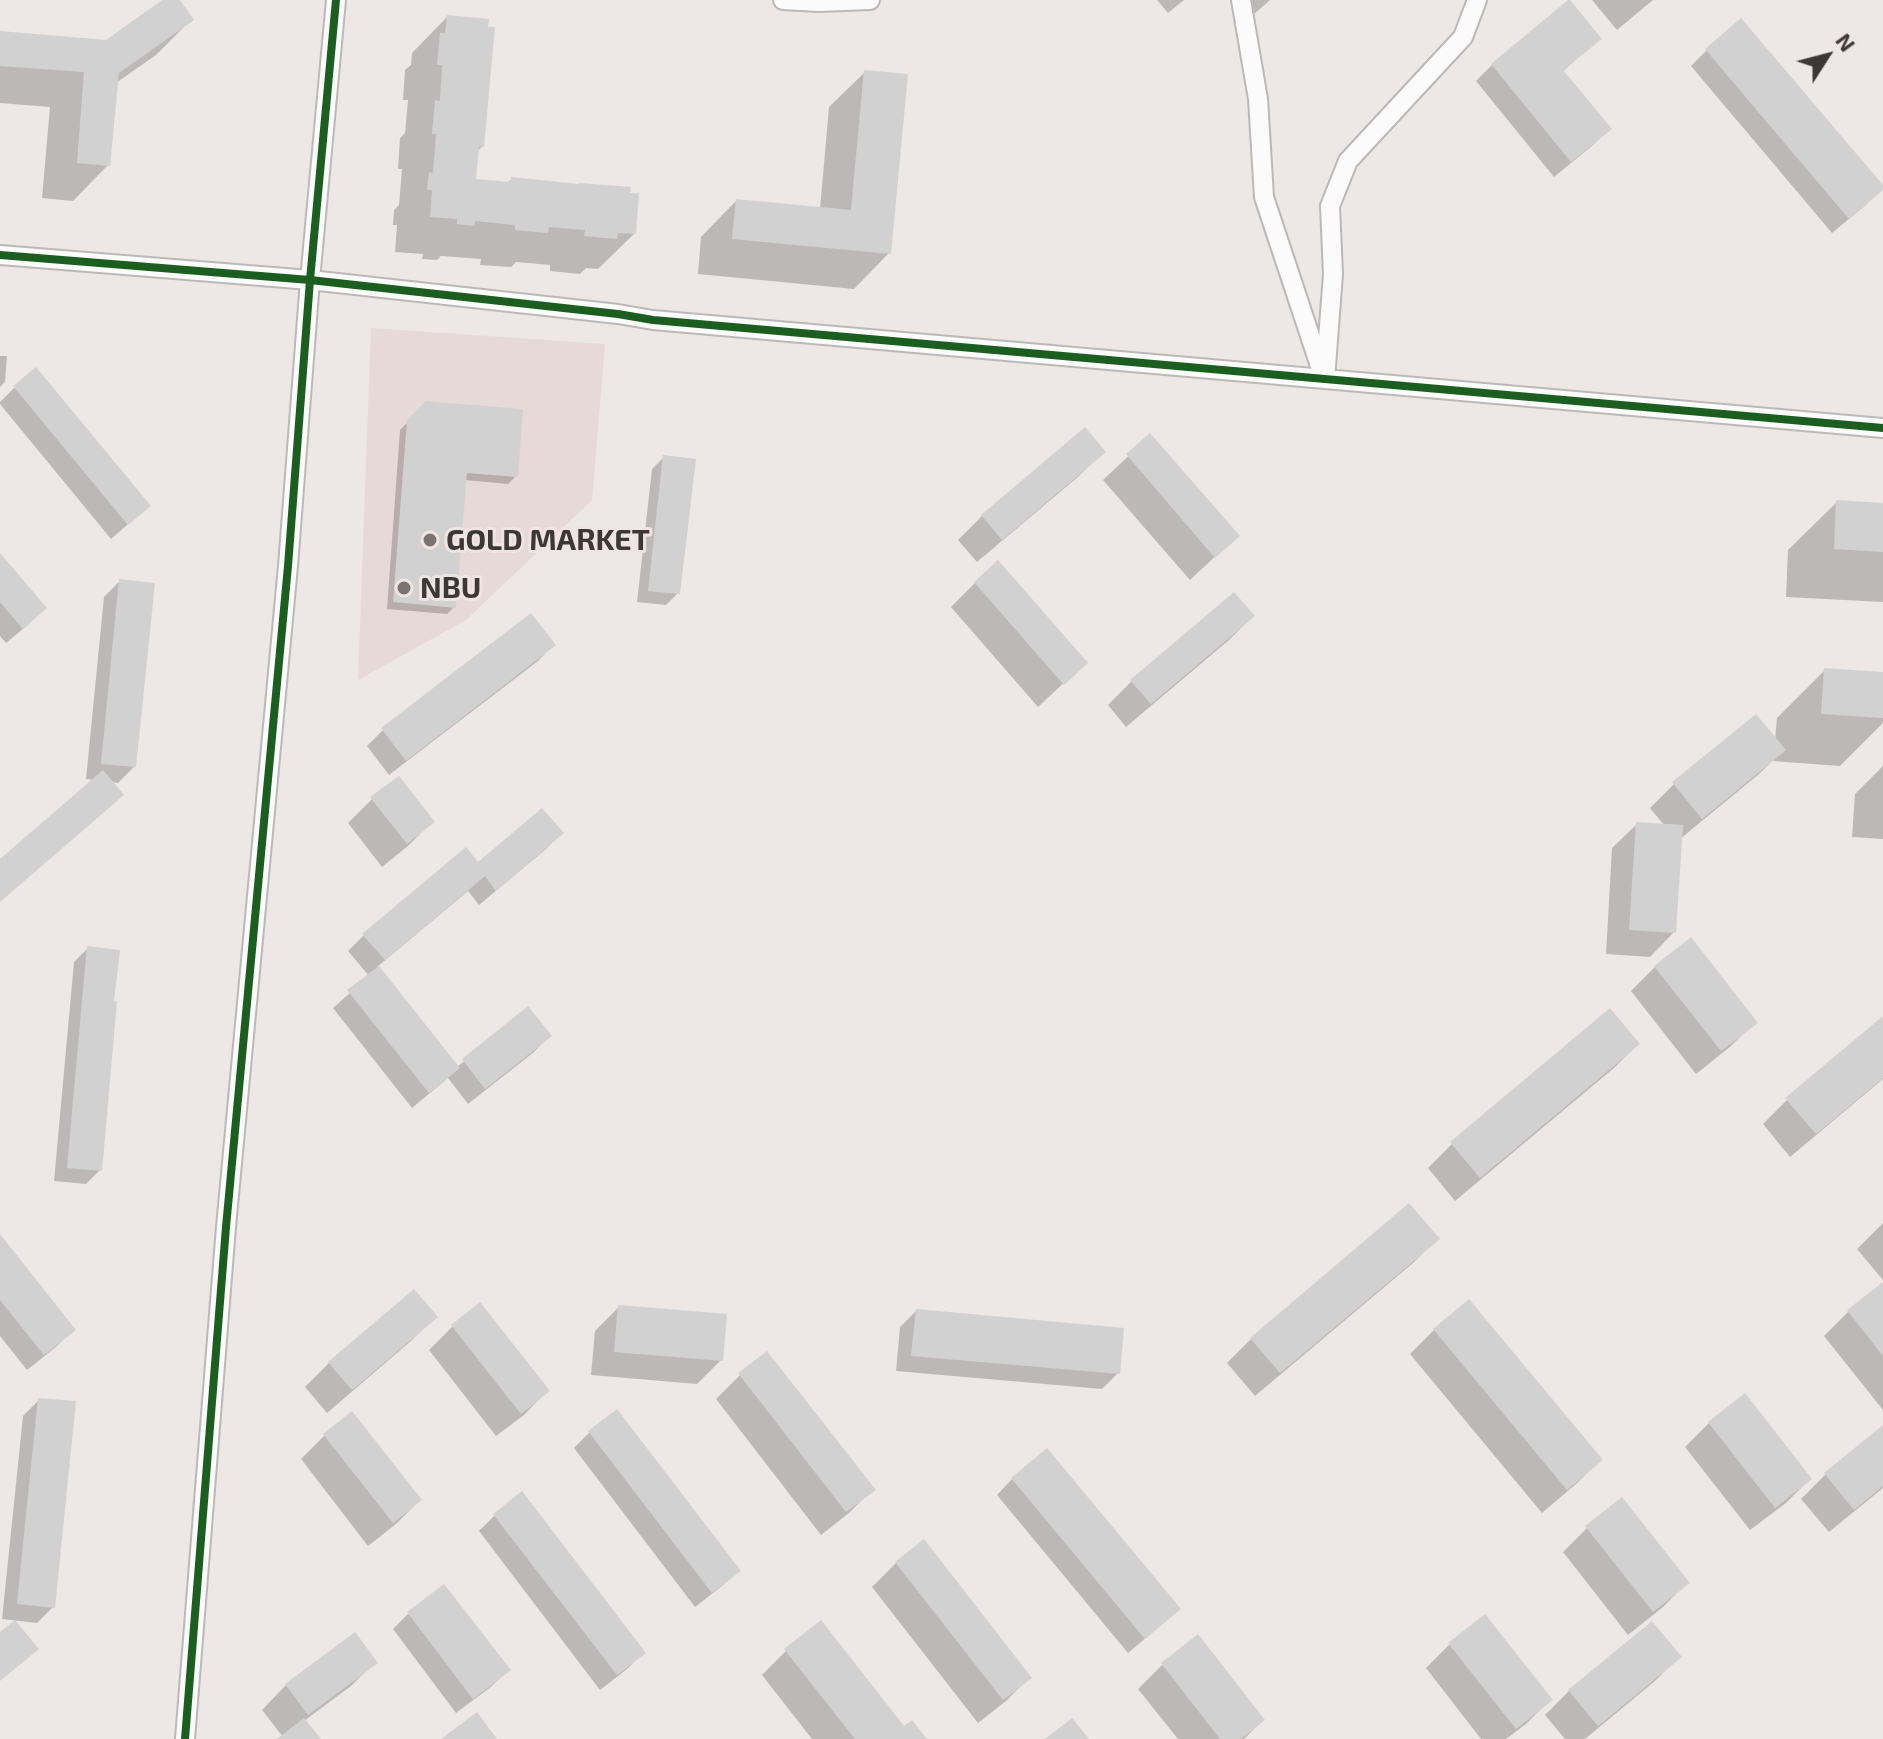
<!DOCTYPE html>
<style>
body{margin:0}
#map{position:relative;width:1883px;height:1739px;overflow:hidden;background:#ede7e6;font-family:"Exo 2",sans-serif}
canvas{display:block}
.north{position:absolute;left:1787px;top:16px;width:80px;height:80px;-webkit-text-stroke:6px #f0e4e3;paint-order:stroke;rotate:54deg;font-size:22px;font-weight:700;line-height:32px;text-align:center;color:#3c3837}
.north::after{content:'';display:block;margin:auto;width:28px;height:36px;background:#3c3837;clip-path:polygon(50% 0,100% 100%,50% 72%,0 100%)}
</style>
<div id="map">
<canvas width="1883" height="1739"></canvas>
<div class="north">N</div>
</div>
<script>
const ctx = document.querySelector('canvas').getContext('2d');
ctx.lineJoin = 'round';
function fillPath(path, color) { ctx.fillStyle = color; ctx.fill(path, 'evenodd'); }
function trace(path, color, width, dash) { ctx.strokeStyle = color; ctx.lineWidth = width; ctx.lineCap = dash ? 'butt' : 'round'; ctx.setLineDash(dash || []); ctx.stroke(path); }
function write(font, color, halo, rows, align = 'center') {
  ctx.font = font + ' "Exo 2",sans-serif'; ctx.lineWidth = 6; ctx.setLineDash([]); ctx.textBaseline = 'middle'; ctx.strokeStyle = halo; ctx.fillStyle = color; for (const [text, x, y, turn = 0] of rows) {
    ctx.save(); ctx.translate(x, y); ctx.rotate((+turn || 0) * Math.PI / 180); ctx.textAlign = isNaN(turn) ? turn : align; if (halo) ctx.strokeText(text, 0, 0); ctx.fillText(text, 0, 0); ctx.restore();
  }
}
const built = new Path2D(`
 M371,328L605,344L592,500L466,620L358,680Z`);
const shadow = new Path2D(`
 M166,0H177L191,20L156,55L116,83L108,165L73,201L42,198L50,107L0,103V33L106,42Z
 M1157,0H1184L1168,13Z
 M1239,0H1270L1253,15Z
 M1592,0H1653L1617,30Z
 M1569,2L1599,39L1562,72L1609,129L1593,145L1554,177L1476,81L1492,65Z
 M447,17L483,146L476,152L474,181L506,184L512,179L634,234L598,269L586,268L580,274L550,271V265L516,262L511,267L480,265L481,259L441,256L437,260L422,259L423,254L395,252L397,225H393L394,210L399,205L402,169H398L400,138L405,133L408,100H403L405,70L411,65L412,53Z
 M1707,50L1867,204L1832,233L1691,66Z
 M865,72L889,253L854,289L698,274L701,237L736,201L820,209L829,107Z
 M0,356H7L5,382L0,387Z
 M15,387L149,506L111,539L0,404V402Z
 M427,403L516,476L508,484L464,480L454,607L447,614L387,609L400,430Z
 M1085,430L1103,452L1079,476L977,562L958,540L982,516Z
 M1150,436L1237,536L1190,580L1103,480Z
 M664,457L678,593L666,605L637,602L652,469Z
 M1837,502L1883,505V602L1786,597L1788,550Z
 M0,556L29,624L6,643L0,636Z
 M120,581L134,767L118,783L111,782L0,901V861L95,780L86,779L104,597Z
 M975,583L1085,663L1038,707L951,607Z
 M1253,616L1229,640L1126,727L1108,705L1132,681Z
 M553,645L538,661L389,775L367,746L383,730Z
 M1825,670L1883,674V723L1840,766L1772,761L1759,774L1680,839L1674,932L1650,957L1606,954L1612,848L1637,824L1664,825L1650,808L1674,784L1775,740L1777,718Z
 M1883,766V839L1852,837L1855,794Z
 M372,799L432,822L408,846L382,867L348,823Z
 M561,833L546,849L479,905L468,891L377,967L457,1067L528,1009L549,1036L534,1052L468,1104L448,1078L412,1108L333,1008L369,976L348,951L364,935L478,864Z
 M88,948L100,1170L86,1184L54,1181L74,962Z
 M1655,967L1755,1022L1731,1046L1696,1074L1631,991Z
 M1883,1019V1079L1790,1157L1763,1124L1787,1100Z
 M1638,1044L1614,1068L1455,1201L1428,1168L1452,1144Z
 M1883,1223V1280L1857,1249Z
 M0,1237L73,1330L57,1346L27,1370L0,1336Z
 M1437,1239L1413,1263L1255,1396L1227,1363L1251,1339Z
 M1883,1284V1410L1824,1336L1848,1312Z
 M619,1307L721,1360L697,1384L591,1375L595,1331Z
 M916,1311L1118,1373L1102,1389L896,1371L900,1327Z
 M435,1317L411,1341L327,1413L305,1387L329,1363Z
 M453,1326L548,1390L524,1415L496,1436L429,1350Z
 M1434,1330L1600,1460L1576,1484L1542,1513L1410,1354Z
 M740,1375L873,1489L849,1513L821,1535L716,1399Z
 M39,1400L53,1607L37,1623L2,1619L23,1416Z
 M1709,1423L1810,1479L1786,1503L1750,1530L1685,1447Z
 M1883,1427V1488L1829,1532L1801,1499L1825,1475Z
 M590,1432L738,1570L722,1586L695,1607L574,1448Z
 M325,1435L420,1500L396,1524L368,1546L301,1459Z
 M1012,1479L1162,1624L1128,1653L997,1495Z
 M495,1515L643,1653L627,1669L600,1690L479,1531Z
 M1587,1528L1687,1583L1663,1607L1628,1635L1563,1552Z
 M896,1563L1030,1677L1006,1701L978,1723L872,1587Z
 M408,1614L508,1670L492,1686L456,1713L393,1629Z
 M1450,1644L1550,1700L1526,1724L1506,1739H1481L1426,1668Z
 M786,1651L904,1729L924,1739H812L762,1675Z
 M1679,1657L1655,1681L1585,1739H1565L1545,1715L1569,1691Z
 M375,1662L351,1686L304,1721L319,1739H280L283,1737L262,1710L286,1685Z
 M1162,1665L1263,1720L1244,1739H1178L1138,1689Z`);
const building = new Path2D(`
 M162,0H180L194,20L119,73L110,166L77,163L84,72L0,66V31L106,40Z
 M1568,0H1570L1602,39L1563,70L1612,129L1571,162L1491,64Z
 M447,15L489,19L488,27H495L484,147L479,146L476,179L510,182L511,177L579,184V183L631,187L630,193H639L636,234L618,233L617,239L584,236L585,230L549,227L548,233L515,230V225L475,221L474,226L457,224V219L430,217L432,190H427L429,172L433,173L436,134H432L435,100L440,101L442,65H437L440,33H445Z
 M1741,18L1883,185V190L1849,219L1705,49Z
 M864,70L908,74L891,254L732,239L736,199L851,210Z
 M36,367L151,506L128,525L13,386Z
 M426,401L523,409L518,477L467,473L456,608L393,602L407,420Z
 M1085,427L1106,452L1002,540L981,515Z
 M1150,433L1240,536L1215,558L1126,454Z
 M663,455L696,459L680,594L648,591Z
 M1836,500L1883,503V552L1834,549Z
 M0,553L47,608L23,629L0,602Z
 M998,560L1088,663L1064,685L974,582Z
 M119,579L155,583L136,767L101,764Z
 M1234,592L1255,616L1151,704L1130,680Z
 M531,613L556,645L406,761L381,728Z
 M1824,668L1883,672V718L1821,714Z
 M1756,714L1786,750L1702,819L1672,782Z
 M103,770L124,795L0,902V859Z
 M399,776L435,822L407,844L370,797Z
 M542,808L564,833L496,891L485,876L385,960L362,934L466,847L478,862Z
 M1636,822L1683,825L1676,933L1629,930Z
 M1691,937L1758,1023L1721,1051L1654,966Z
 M87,946L120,950L114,1001L117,1002L102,1171L67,1168Z
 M379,966L460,1068L429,1093L347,990Z
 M528,1006L552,1036L485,1089L462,1059Z
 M1610,1008L1640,1044L1480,1178L1450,1142Z
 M1883,1016V1078L1816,1134L1785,1098Z
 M1409,1203L1440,1239L1280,1373L1250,1338Z
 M0,1234L76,1330L44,1355L0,1300Z
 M1883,1282V1356L1847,1310Z
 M414,1289L438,1317L352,1390L328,1362Z
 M1469,1299L1603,1460L1567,1490L1433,1329Z
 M480,1302L550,1391L521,1414L451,1325Z
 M618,1305L727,1314L723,1361L614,1352Z
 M916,1309L1124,1328L1120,1374L911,1356Z
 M767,1351L876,1490L846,1512L738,1373Z
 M1745,1393L1812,1479L1775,1508L1708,1422Z
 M38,1398L76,1401L55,1608L17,1604Z
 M617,1409L741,1571L712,1593L588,1431Z
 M352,1411L422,1500L393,1523L323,1434Z
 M1883,1425V1486L1854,1510L1824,1473Z
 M1047,1448L1181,1609L1145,1639L1011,1478Z
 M522,1491L646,1653L617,1675L493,1514Z
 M1622,1497L1690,1583L1653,1612L1585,1526Z
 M924,1539L1032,1678L1003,1700L895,1562Z
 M444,1584L511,1670L473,1699L407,1612Z
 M1485,1614L1553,1700L1516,1729L1448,1643Z
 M15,1620L39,1649L0,1681V1632Z
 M821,1620L904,1726L912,1720L927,1739H855L784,1649Z
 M1652,1621L1682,1657L1598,1726L1568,1690Z
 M355,1632L378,1663L308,1715L285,1684Z
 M1198,1634L1265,1720L1241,1739H1220L1161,1663Z
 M477,1712L497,1739H441Z
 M304,1718L321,1739H277Z
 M1072,1718L1089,1739H1045Z`);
const street = new Path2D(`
 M783,0L819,2L870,0
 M1241,0L1258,99L1264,197L1321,369
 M0,255L310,280L618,314L653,320L1883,428
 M1325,379L1333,274L1330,206L1348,161L1463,37L1477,0
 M185,1739L226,1227L288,566L310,280L336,0`);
const cycleway = new Path2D(`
 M0,255L310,280L618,314L653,320L1883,428
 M185,1739L226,1227L288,566L310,280L336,0`);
const markers = [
 [430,540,8,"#7a7574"],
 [404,588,8,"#7a7574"]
];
const poiNames = [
 ["GOLD MARKET",446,540],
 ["NBU",420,588]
];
fillPath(built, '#e7d9d8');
fillPath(shadow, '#0003');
fillPath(building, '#d2d1d1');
trace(street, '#bdb8b8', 22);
trace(street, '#fcfbfb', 18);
trace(cycleway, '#1b5e20', 8);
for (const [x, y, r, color] of markers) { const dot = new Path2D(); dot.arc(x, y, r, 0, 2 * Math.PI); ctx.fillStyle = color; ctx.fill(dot); trace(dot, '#f0e4e3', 3); }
write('bold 30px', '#3c3837', '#f0e4e3', poiNames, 'left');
</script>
